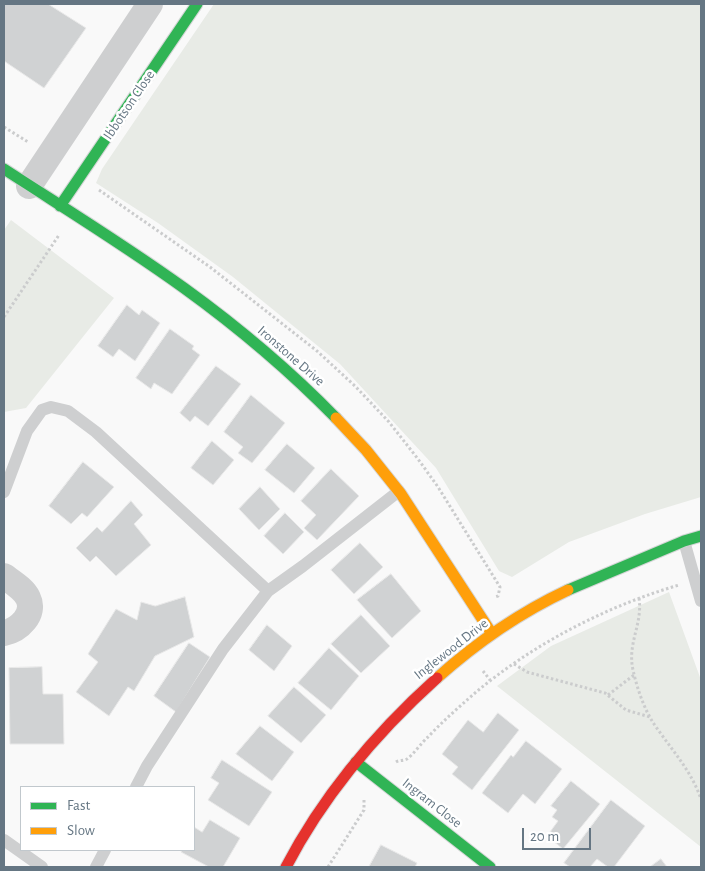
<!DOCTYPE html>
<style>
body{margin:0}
#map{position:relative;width:705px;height:871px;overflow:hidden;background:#f9f9f9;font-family:"Alegreya Sans",sans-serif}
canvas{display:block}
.frame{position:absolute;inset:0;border:5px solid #657683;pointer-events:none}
.legend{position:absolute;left:20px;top:786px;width:175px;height:65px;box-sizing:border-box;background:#fff;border:1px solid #c1c8cd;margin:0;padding:6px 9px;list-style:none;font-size:15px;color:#657683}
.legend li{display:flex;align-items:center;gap:10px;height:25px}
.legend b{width:25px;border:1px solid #c1c8cd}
.scale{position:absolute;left:522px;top:828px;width:69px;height:22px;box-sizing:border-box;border:2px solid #657683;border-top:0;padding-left:6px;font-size:15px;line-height:18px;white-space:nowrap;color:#657683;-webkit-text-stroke:4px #fff;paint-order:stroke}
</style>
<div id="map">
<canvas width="705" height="871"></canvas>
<div class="frame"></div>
<ul class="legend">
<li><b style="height:6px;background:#30b455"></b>Fast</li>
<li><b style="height:6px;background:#ff9f0a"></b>Slow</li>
</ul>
<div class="scale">20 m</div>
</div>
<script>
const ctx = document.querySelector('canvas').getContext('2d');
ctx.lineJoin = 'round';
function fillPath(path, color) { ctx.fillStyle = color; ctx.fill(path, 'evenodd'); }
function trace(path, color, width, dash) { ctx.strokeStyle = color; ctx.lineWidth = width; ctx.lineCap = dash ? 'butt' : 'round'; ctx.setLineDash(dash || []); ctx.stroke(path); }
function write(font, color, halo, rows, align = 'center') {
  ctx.font = font + ' "Alegreya Sans",sans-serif'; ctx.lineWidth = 5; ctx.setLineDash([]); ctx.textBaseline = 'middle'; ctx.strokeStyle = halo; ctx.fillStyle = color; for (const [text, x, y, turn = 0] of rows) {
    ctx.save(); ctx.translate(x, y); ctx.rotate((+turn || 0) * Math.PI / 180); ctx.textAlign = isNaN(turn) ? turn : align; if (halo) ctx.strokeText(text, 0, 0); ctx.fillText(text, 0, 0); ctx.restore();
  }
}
const green = new Path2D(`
 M214,4H701V497L645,514L569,542L512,577L499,571L436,468L340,364L233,277L158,223L96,183L102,169Z
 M11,220L114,298L26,408L4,412V230Z
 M669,592L701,680V847L497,686L551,646Z`);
const building = new Path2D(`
 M4,4H48L86,28L44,88L4,61Z
 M127,305L139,315L142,310L160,323L135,361L119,349L113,357L98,346Z
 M170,329L194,346L192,349L200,355L172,394L154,383L151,389L136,378Z
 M216,366L241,384L208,426L195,416L190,422L180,413Z
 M251,395L285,423L252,463L238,453L243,447L224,432Z
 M212,441L234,460L213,485L191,468Z
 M287,444L315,468L294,493L265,470Z
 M83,462L114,487L87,517L82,513L71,524L49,506Z
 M331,469L359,496L317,540L304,528L316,515L301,501Z
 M260,487L280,509L259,530L239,509Z
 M131,501L143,515L134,524L151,545L116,576L96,556L90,562L76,548L97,527L102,532Z
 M285,513L304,532L283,554L264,536Z
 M360,543L383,567L354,594L331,570Z
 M391,574L421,611L392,638L357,600Z
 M185,597L194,637L155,656L134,691L128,687L109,716L76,692L98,662L88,654L116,609L137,620L141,602L155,606Z
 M361,615L390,646L361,673L331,644Z
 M267,625L292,646L274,671L249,650Z
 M189,643L210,657L176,712L154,696Z
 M329,648L359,676L331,710L298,683Z
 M42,667L43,694H63L64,744H10L9,668Z
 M294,687L326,715L301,743L268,716Z
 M498,713L519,730L472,790L452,774L458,767L442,754L468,720L483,732Z
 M260,726L294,752L272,781L236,754Z
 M526,741L562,769L535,804L523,794L508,813L482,793L511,755L513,757Z
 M222,760L272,792L249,826L208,800L219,783L211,778Z
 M571,781L600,804L563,849L547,836L558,821L552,817L557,810L551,806Z
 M611,800L645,826L614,867H608L597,859L590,867H570L564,863Z
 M210,820L240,838L223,867H209L181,852L182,850H194V827L202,832Z
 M381,845L417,863L415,867H369Z
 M661,859L667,867H650Z`);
const path = new Path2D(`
 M4,127L28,142
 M99,190L210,267L317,351L355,386L389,422L418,459L438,487L500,587L498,596L495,597
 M4,317L59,235
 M639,598C643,624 627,643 633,670C637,688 644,709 654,724C671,749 691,770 701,799
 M514,664L527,672L605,693L626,710L650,717
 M483,671L490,680
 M608,695L634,675
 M396,762C399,760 403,761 407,759C413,755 422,742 428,737C443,721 459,707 475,693C533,644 607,606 679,585
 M328,867L364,810V799`);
const lane = new Path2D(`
 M4,492L27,431L42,410L51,407L68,411L96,432L268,591
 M684,541L701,601
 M136,787L147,766L223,649L268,591L303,566L399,491
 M4,840L42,867
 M96,867L105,850`);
const street = new Path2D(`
 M29,186L150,4
 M4,576C12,582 24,589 28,598C36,614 19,630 4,633`);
const fast = new Path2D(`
 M4,169C64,208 126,246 184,288C238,327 290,371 336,418
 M60,206L197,4
 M568,590L684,541L701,536
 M356,762L490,867`);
const slow = new Path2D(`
 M336,418L366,450L401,494L492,634
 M437,678C476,643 521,612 568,590`);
const jam = new Path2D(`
 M286,867C323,796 377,732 437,678`);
const streetNames = [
 ["Ibbotson Close",129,105,-56],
 ["Ironstone Drive",291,356,41],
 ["Inglewood Drive",451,649,-38],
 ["Ingram Close",432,803,38]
];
fillPath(green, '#e8ebe6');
fillPath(building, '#d0d2d3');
trace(building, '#e8e8e8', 1);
trace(fast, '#d5d6d7', 13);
trace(slow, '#d5d6d7', 13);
trace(jam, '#d5d6d7', 13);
trace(path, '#cbcccd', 3, [2.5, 2.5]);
trace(lane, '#cecfd0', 12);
trace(street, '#cecfd0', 26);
trace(fast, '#30b455', 11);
trace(slow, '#ff9f0a', 11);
trace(jam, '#e5322d', 11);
write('14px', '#657683', '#fff', streetNames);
</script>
